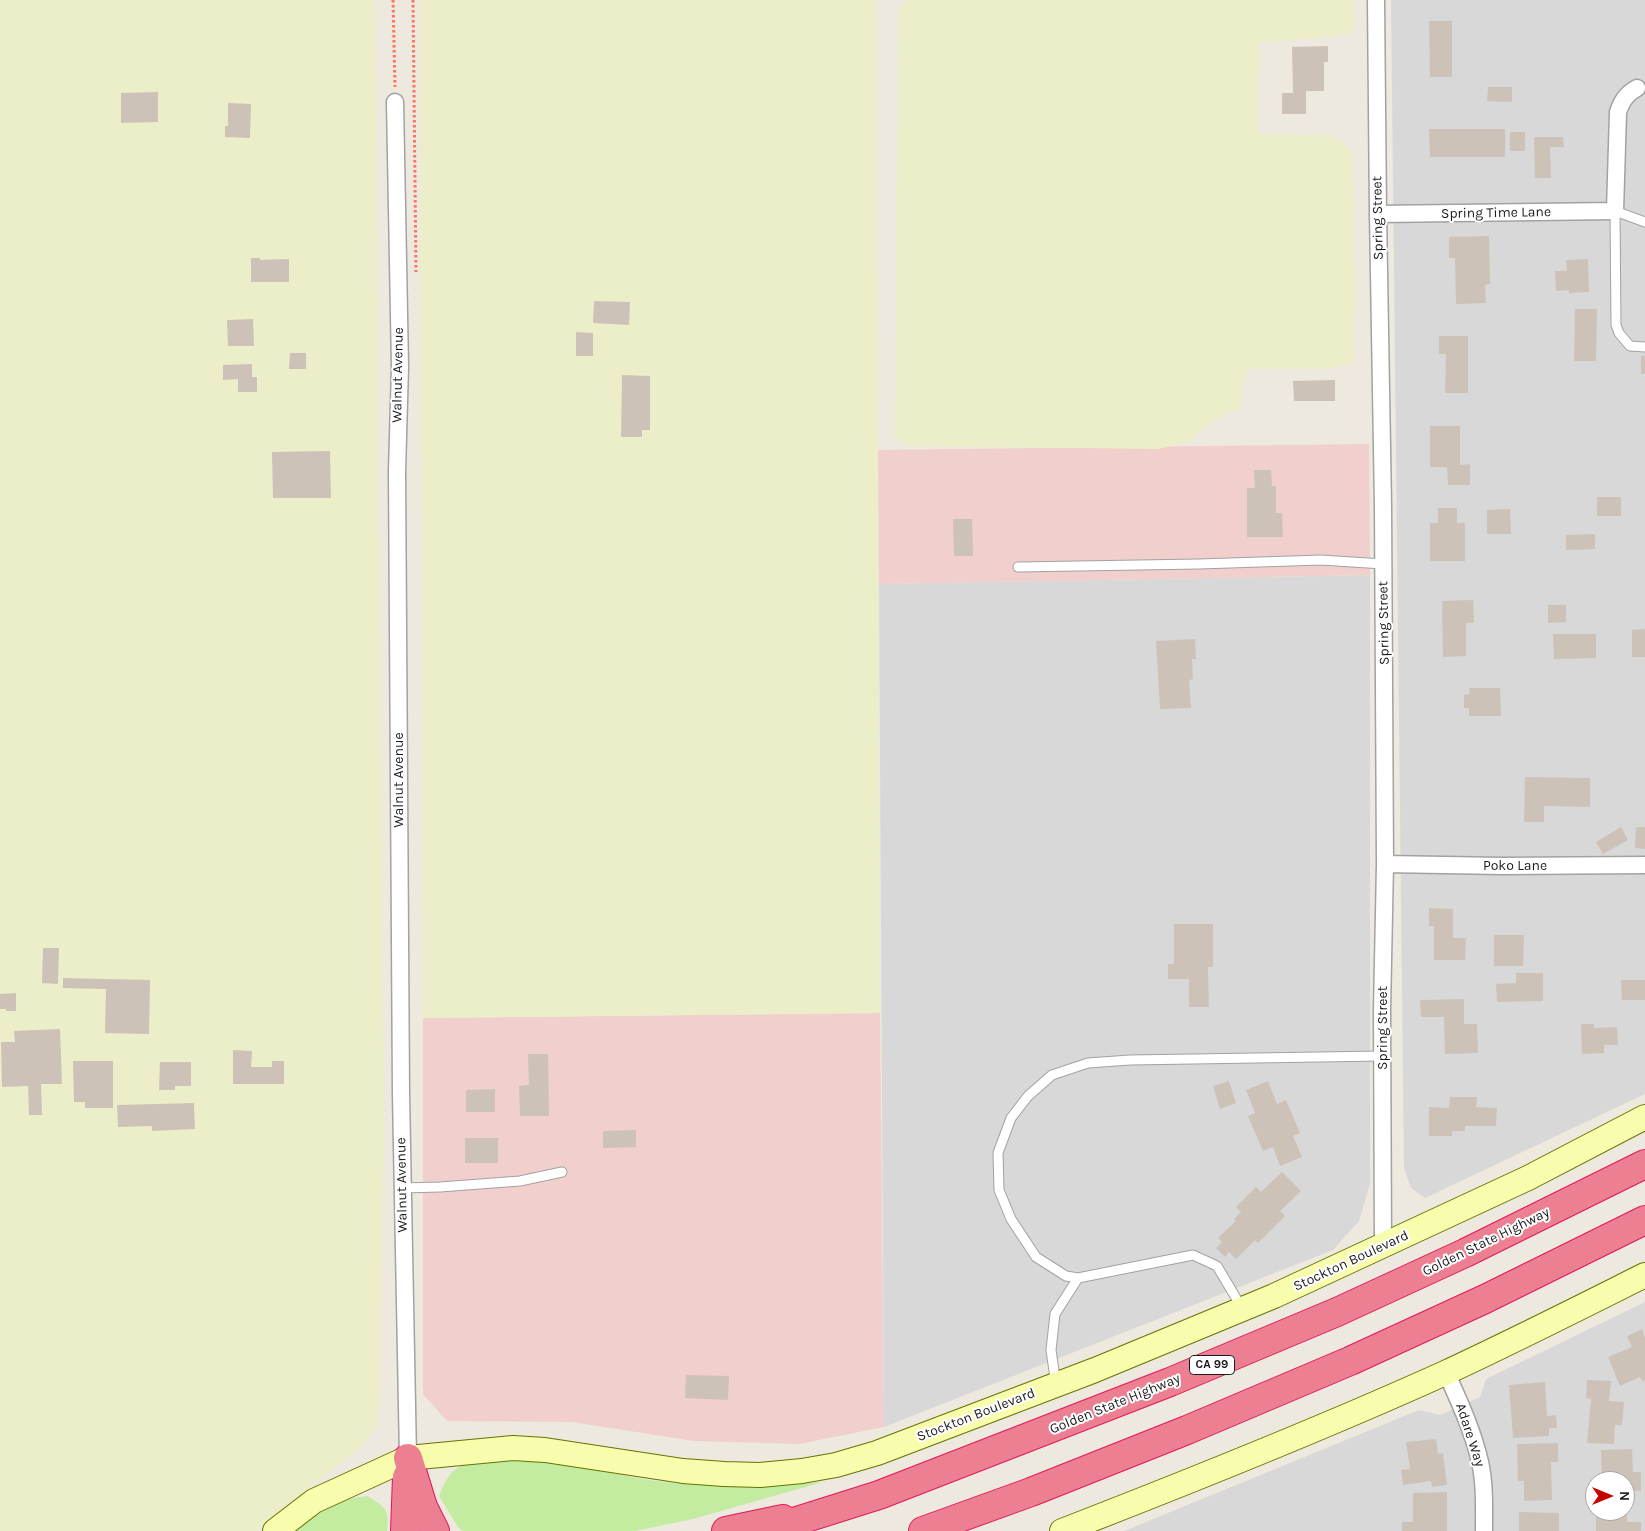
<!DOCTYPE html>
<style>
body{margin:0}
#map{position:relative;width:1645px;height:1531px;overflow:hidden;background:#ede9df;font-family:Karla,sans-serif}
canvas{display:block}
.north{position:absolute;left:1585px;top:1471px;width:50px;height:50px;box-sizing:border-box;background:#fff;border:1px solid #a4a4a4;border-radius:50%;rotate:90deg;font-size:14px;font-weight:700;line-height:20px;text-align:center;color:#1b1b1b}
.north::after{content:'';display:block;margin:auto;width:18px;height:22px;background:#c60400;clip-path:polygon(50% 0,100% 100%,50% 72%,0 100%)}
</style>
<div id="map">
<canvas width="1645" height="1531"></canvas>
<div class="north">N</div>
</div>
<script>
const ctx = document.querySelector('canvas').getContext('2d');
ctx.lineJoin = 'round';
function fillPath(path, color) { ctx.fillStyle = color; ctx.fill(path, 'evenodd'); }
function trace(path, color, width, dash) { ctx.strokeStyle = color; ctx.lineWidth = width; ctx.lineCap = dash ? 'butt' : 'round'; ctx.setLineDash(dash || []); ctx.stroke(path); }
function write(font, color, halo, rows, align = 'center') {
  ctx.font = font + ' Karla,sans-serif'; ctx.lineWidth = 4; ctx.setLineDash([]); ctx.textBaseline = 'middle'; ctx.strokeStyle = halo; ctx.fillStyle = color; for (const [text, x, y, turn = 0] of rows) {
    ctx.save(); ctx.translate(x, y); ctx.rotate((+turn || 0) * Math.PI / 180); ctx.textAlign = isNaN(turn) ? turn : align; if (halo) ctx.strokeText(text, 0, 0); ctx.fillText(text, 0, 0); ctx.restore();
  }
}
const residential = new Path2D(`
 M1391,0H1645V1094L1425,1198L1411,1188L1404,1168Z
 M1370,575V1184L1359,1221L1333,1250L884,1427L879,584Z
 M1645,1302V1531H1124L1419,1410L1440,1415L1480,1397L1486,1379ZM1595,1481H1625V1511H1595Z`);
const commercial = new Path2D(`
 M1369,444L1370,575L879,584L878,450Z
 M880,1013L884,1427L799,1444L694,1441L572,1422L447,1421L423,1394V1018Z`);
const farmland = new Path2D(`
 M0,0H375L384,1127L379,1423L363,1445L256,1531H0Z
 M419,0H876L880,1013L423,1018Z
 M906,0H1355L1353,33L1308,39L1260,42L1258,134L1333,136L1352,152L1356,288L1354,363L1327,369H1246L1240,407L1215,419L1188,442L1159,449L908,446L895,438L898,11Z`);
const grass = new Path2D(`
 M555,1459C587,1466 624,1477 656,1481C712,1488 767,1486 823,1482L693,1519L635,1531H463L458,1527L439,1496C443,1487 447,1475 456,1469C474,1455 531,1459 555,1459Z
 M367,1496C385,1507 390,1509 387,1531H294L309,1518L342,1500Z`);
const building = new Path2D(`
 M1429,21H1452V77H1430Z
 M1328,46V62H1324V91H1306V114H1282V93H1293L1292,47Z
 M1488,87H1512V102L1487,101Z
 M158,92V122L121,123V93Z
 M228,103L251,104L250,138L225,137V126H228Z
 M1429,129H1505V157H1430Z
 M1510,132H1525V151H1510Z
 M1534,137H1563L1564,147H1550L1551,178H1535Z
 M1489,236L1490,284L1485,285L1486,303L1456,304L1455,258H1449V237Z
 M251,258H260V260L289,259V282H251Z
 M1588,259L1589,292L1569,293V290L1556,291L1555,271H1567L1566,260Z
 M594,301L630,302L629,325L593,323Z
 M1575,309H1597L1596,361H1574Z
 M253,319L254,346H228L227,320Z
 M576,332L593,333V356H576Z
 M1439,336H1468V393H1445L1446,354H1439Z
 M290,353H306V369H289Z
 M1641,356H1645V374H1641Z
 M252,364V377H257V392H238V379L223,380V365Z
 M622,375L650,376V430H642V437H621Z
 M1335,380V401H1294L1293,381Z
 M1430,426H1460V465L1470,464V485H1448L1447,467H1430Z
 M330,451L331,498H273L272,452Z
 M1254,470H1271L1272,486H1276V513H1282L1283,537H1247V488H1255Z
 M1597,497H1621V516H1597Z
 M1438,508H1457V523H1465V561H1430V523H1438Z
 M1510,509L1511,534H1487V510Z
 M953,519H972L973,556H954Z
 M1595,534V549L1566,550V535Z
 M1473,600L1474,623H1466V656L1443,657L1442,601Z
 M1548,605H1566V622L1548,623Z
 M1645,629V657H1632V630Z
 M1553,634H1596V658L1554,659Z
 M1195,639L1196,659H1192L1193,679L1189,680L1191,708L1160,709L1156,641Z
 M1469,688H1500L1501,716H1469V708H1464V695L1470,694Z
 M1525,777L1590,778V807L1544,806V822H1524Z
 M1621,827L1628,840L1603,854L1596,842Z
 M1636,827H1645V849L1635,848Z
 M1429,908L1453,909V938H1466L1465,960H1434V926H1429Z
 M1174,924H1213V967H1208L1209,1007H1189V979H1168V964H1174Z
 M1494,935H1524L1523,966H1494Z
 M43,948H59L58,984L42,983Z
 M1516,973H1543V1001L1497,1002L1496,984L1516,983Z
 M63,978L150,980L149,1034L105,1033L106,989L63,988Z
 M1621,980H1645V1000H1622Z
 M16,993V1011H6V1009H0V994Z
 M1464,999V1024H1477L1478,1053L1445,1054L1444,1017H1421L1420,1000Z
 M1581,1024H1594V1028L1617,1027L1618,1045H1604V1053L1582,1054Z
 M60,1029L62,1084H41L42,1115H29L28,1086L2,1087L1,1042H15L14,1031Z
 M233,1050L252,1051L251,1067H272V1061H284V1084H233Z
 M528,1054H548L549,1116H520L519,1086L529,1085Z
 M73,1061H113V1108H85V1102H74Z
 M160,1062H191V1086H175V1090H159Z
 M1229,1081L1236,1103L1220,1109L1213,1086Z
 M1268,1081L1277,1104L1286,1100L1300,1133L1293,1136L1302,1157L1280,1166L1273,1147L1263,1151L1248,1116L1255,1113L1246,1090Z
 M495,1089V1112H466V1090Z
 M1450,1097H1477L1476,1107L1497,1108L1496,1126H1465V1131H1452V1136H1429V1107L1449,1108Z
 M194,1103L195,1129L152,1131V1126L118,1127L117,1105Z
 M636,1130V1147L603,1148V1131Z
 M465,1138H498V1163H465Z
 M1282,1172L1301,1191L1280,1211L1285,1216L1258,1243L1255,1240L1236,1259L1229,1252L1225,1257L1216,1248L1222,1242L1218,1238L1236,1221L1234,1219L1241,1212L1236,1207L1256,1187L1261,1192Z
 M1642,1329L1645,1338V1380L1642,1381L1640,1377L1620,1386L1608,1357L1632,1347L1627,1336Z
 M686,1375L729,1376L728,1400L685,1398Z
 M1587,1380L1611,1381L1609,1401L1624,1402L1622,1425H1615L1614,1444L1587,1443L1591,1399L1586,1398Z
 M1545,1382L1547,1416L1556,1415L1557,1428H1549V1436L1513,1438L1509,1385Z
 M1436,1439L1438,1454L1443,1453L1447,1485L1432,1487L1431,1481L1403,1485L1401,1470L1410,1469L1406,1442Z
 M1558,1443V1462H1551L1552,1500L1524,1501V1481H1518L1517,1444Z
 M1632,1449L1633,1472H1641V1491H1625V1481H1602L1601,1450Z
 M1447,1492V1531H1402V1522H1413V1493Z
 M1625,1499H1627V1522H1641V1531H1596V1511H1625Z
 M1519,1512L1559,1513V1531H1519Z`);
const path = new Path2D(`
 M393,0L395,87
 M413,0L416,272`);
const lane = new Path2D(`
 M1645,222L1615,211L1616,325L1619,333L1630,346L1645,347
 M1018,567L1199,564L1321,560L1383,564
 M402,1188L440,1187L520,1181L562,1172
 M1078,1278L1066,1276L1036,1257L1011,1219L999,1190L998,1153L1011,1118L1028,1096L1052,1075L1088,1063L1130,1060L1382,1056
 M1056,1385L1051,1350L1055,1314L1078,1278L1193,1255L1217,1266L1242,1308`);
const street = new Path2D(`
 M1376,0L1378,214L1383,507L1385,864L1382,1010L1383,1246
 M395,102L400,367L397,471L401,1094L408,1458
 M1378,214L1615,211L1618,112C1622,101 1626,94 1637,88
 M1385,864L1503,866L1645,865
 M1446,1372C1459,1401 1473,1431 1480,1462C1485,1484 1484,1508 1484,1531`);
const secondary = new Path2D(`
 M275,1531L314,1501L408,1458L513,1448L545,1450L683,1471L724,1474L760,1475L802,1471L836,1465L877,1453L1095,1370L1274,1296L1528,1178L1645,1117
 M1062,1531C1191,1481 1319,1430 1445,1373C1512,1342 1579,1308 1645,1275`);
const highway = new Path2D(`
 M408,1458L423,1507L435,1531
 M405,1531L407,1477
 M726,1531L783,1519
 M765,1531L879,1495L1170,1382L1337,1312L1465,1253L1645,1164
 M923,1531L1031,1492L1187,1430L1350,1361L1485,1299L1645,1220`);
const shields = [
 [1212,1365,45]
];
const shieldNames = [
 ["CA 99",1212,1365]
];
const streetNames = [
 ["Spring Time Lane",1496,213,-1],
 ["Spring Street",1378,218,-91],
 ["Walnut Avenue",398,375,-89],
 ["Spring Street",1384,623,-91],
 ["Walnut Avenue",399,780,-90],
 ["Poko Lane",1515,866],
 ["Spring Street",1383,1028,-90],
 ["Walnut Avenue",402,1185,-91],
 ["Golden State Highway",1486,1242,-26],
 ["Stockton Boulevard",1351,1261,-25],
 ["Golden State Highway",1115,1404,-22],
 ["Stockton Boulevard",976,1415,-21],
 ["Adare Way",1470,1435,72]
];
fillPath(residential, '#d9d8d8');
fillPath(commercial, '#f0cfcc');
fillPath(farmland, '#ebeec8');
fillPath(grass, '#c4eca0');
fillPath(building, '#cdc2b8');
trace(lane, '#a2a2a2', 11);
trace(street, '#a2a2a2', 19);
trace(secondary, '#657400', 26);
trace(highway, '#e01858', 30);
trace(path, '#ff735f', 3, [2.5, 2.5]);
trace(lane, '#fff', 9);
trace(street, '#fff', 16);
trace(secondary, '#f8fdad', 24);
trace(highway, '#ec8092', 28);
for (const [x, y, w] of shields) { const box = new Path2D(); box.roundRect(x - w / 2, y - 9.5, w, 19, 4); ctx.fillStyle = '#fff'; ctx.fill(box); trace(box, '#1b1b1b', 1); }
write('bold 12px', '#1b1b1b', null, shieldNames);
write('14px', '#1b1b1b', '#fff', streetNames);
</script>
